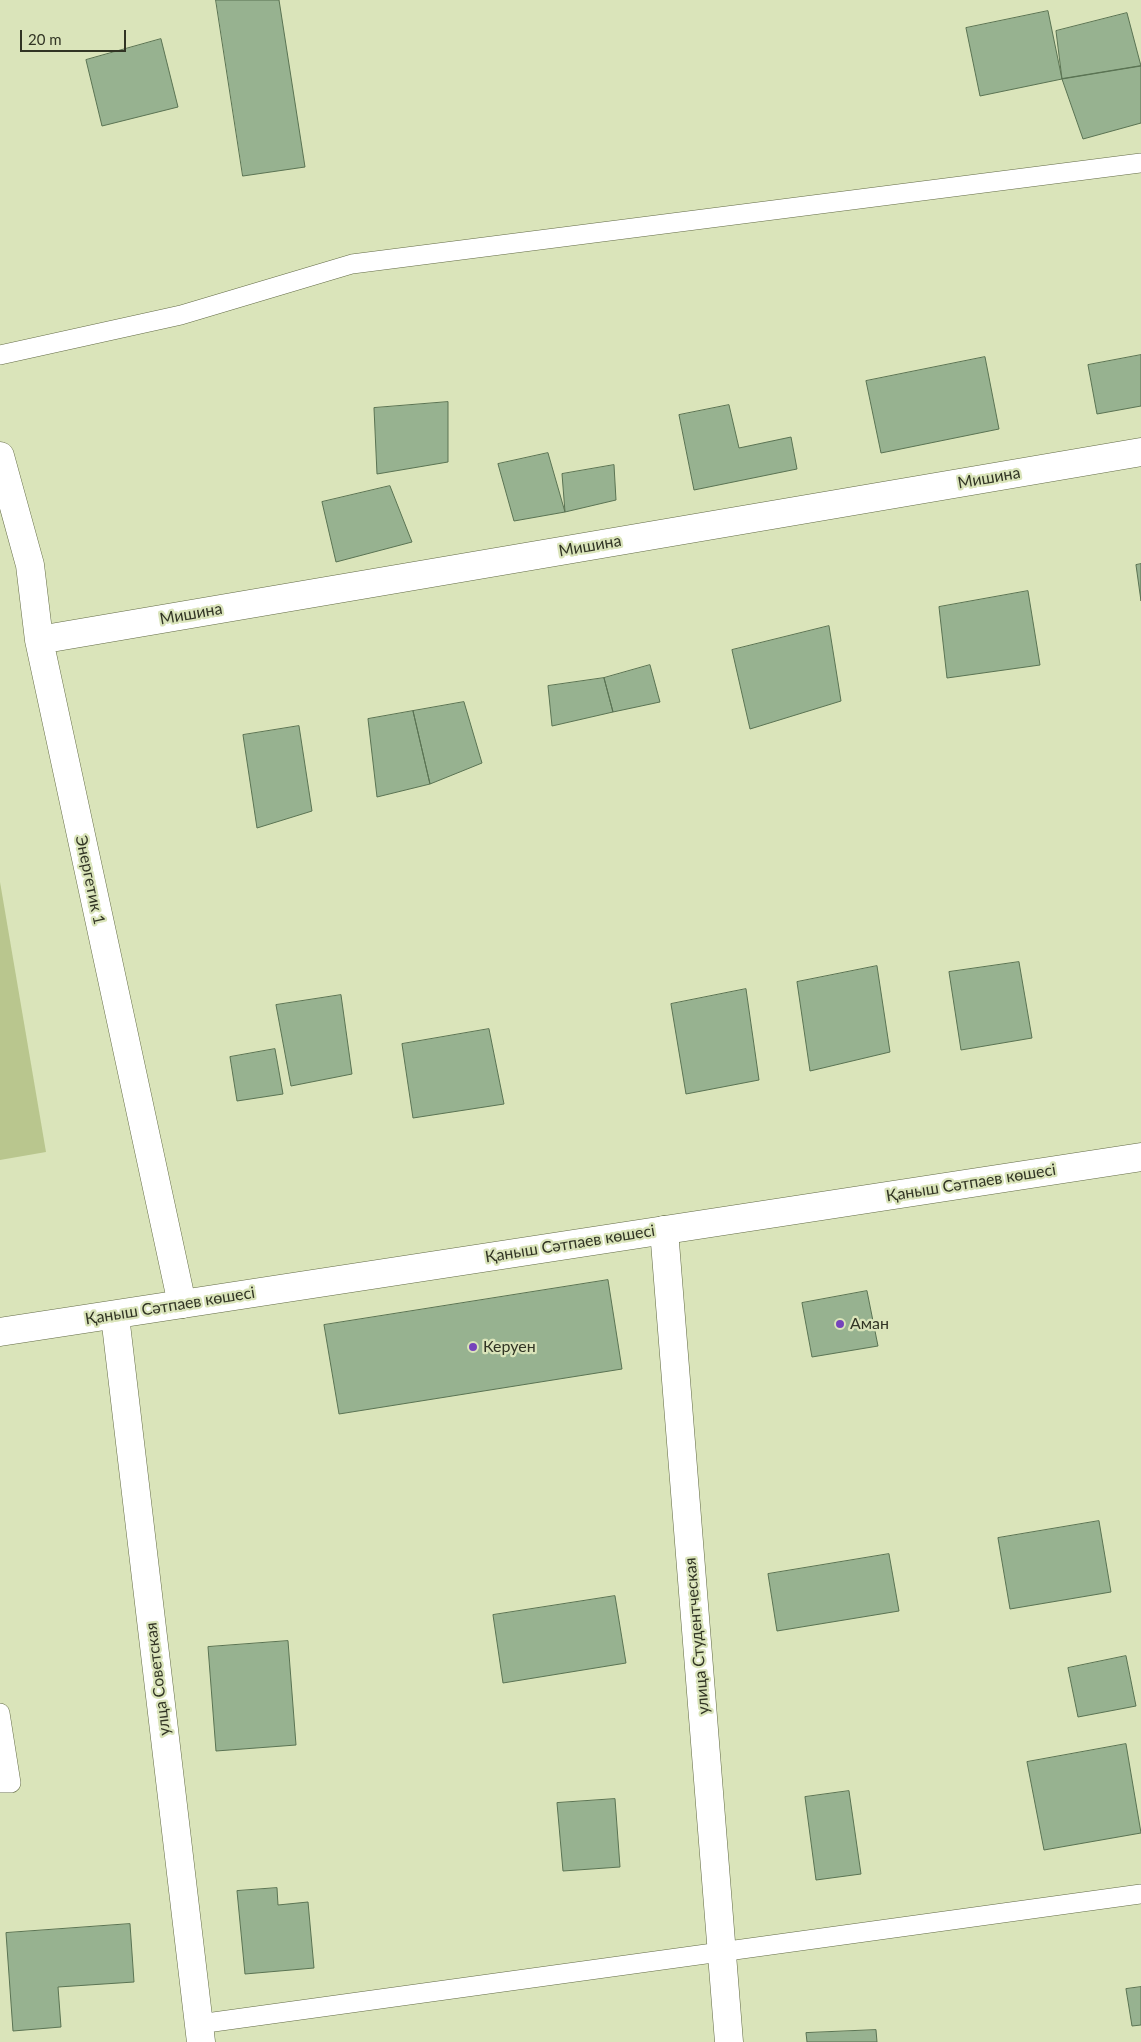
<!DOCTYPE html>
<meta charset="utf-8">
<style>
body{margin:0}
#map{position:relative;width:1141px;height:2042px;overflow:hidden;background:#dae4ba;font-family:Lato,sans-serif}
canvas{display:block}
.scale{position:absolute;left:20px;top:30px;width:106px;height:22px;box-sizing:border-box;border:2px solid #313424;border-top:0;padding-left:6px;font-size:15px;line-height:18px;white-space:nowrap;color:#313424;-webkit-text-stroke:4px #dae4ba;paint-order:stroke}
</style>
<div id="map">
<canvas width="1141" height="2042"></canvas>
<div class="scale">20 m</div>
</div>
<script>
const ctx = document.querySelector('canvas').getContext('2d');
ctx.lineJoin = 'round';
function fillPath(path, color) { ctx.fillStyle = color; ctx.fill(path, 'evenodd'); }
function trace(path, color, width, dash) { ctx.strokeStyle = color; ctx.lineWidth = width; ctx.lineCap = dash ? 'butt' : 'round'; ctx.setLineDash(dash || []); ctx.stroke(path); }
function write(font, color, halo, rows, align = 'center') {
  ctx.font = font + ' Lato,sans-serif'; ctx.lineWidth = 4.5; ctx.setLineDash([]); ctx.textBaseline = 'middle'; ctx.strokeStyle = halo; ctx.fillStyle = color; for (const [text, x, y, turn = 0] of rows) {
    ctx.save(); ctx.translate(x, y); ctx.rotate((+turn || 0) * Math.PI / 180); ctx.textAlign = isNaN(turn) ? turn : align; if (halo) ctx.strokeText(text, 0, 0); ctx.fillText(text, 0, 0); ctx.restore();
  }
}
const green = new Path2D(`
 M0,882L46,1152L0,1160Z`);
const building = new Path2D(`
 M216,0H279L305,167L243,176Z
 M1048,11L1062,79L980,96L966,28Z
 M1127,13L1141,66L1062,79L1056,31Z
 M161,39L178,107L102,126L86,60Z
 M1141,66V123L1083,139L1062,79Z
 M1141,355V406L1097,414L1088,365Z
 M985,357L999,429L881,453L866,381Z
 M448,402V462L377,474L374,408Z
 M729,405L739,448L791,437L797,469L694,490L679,415Z
 M548,453L565,512L514,521L498,464Z
 M614,465L616,500L565,512L562,474Z
 M390,486L412,542L336,562L322,502Z
 M1141,564V601L1136,565Z
 M1028,591L1040,665L947,678L939,607Z
 M829,626L841,701L750,729L732,650Z
 M650,665L660,702L613,712L604,678Z
 M604,678L613,712L552,726L548,686Z
 M464,702L482,763L430,784L413,711Z
 M413,711L430,784L377,797L368,719Z
 M299,726L312,811L257,828L243,735Z
 M1019,962L1032,1038L961,1050L949,972Z
 M877,966L890,1052L810,1071L797,982Z
 M746,989L759,1080L686,1094L671,1004Z
 M341,995L352,1074L291,1086L276,1005Z
 M489,1029L504,1104L413,1118L402,1044Z
 M275,1049L283,1094L237,1101L230,1057Z
 M608,1280L622,1369L339,1414L324,1325Z
 M867,1291L878,1346L812,1357L802,1303Z
 M1099,1521L1111,1592L1010,1609L998,1538Z
 M889,1554L899,1611L777,1631L768,1574Z
 M615,1596L626,1663L503,1683L493,1615Z
 M288,1641L296,1745L216,1751L208,1647Z
 M1126,1656L1136,1706L1078,1717L1068,1668Z
 M1126,1744L1141,1833L1044,1850L1027,1762Z
 M849,1791L861,1874L816,1880L805,1797Z
 M615,1799L620,1867L563,1871L557,1803Z
 M277,1888L278,1905L308,1902L314,1968L245,1974L237,1891Z
 M130,1924L134,1982L58,1987L61,2027L13,2031L6,1933Z
 M1141,1987V2025L1132,2026L1126,1989Z
 M876,2030L877,2042H807L806,2033Z`);
const service = new Path2D(`
 M0,355L181,315L352,264L1141,163
 M0,1713L11,1783H0
 M199,2024L1141,1894`);
const minor = new Path2D(`
 M0,456L30,565L39,640L182,1304
 M39,640L1141,452
 M664,1230L729,2042
 M115,1316L201,2042`);
const tertiary = new Path2D(`
 M0,1332L1141,1157`);
const markers = [
 [840,1324,5,"#7544bb"],
 [473,1347,5,"#7544bb"]
];
const streetNames = [
 ["Мишина",989,478,-10],
 ["Мишина",590,546,-10],
 ["Мишина",191,614,-10],
 ["Энергетик 1",90,880,78],
 ["Қаныш Сәтпаев көшесі",971,1183,-9],
 ["Қаныш Сәтпаев көшесі",570,1244,-9],
 ["Қаныш Сәтпаев көшесі",170,1306,-9],
 ["улица Студентческая",697,1636,-95],
 ["улца Советская",158,1679,-97]
];
const poiNames = [
 ["Аман",850,1324],
 ["Керуен",483,1347]
];
fillPath(green, '#b9c68e');
fillPath(building, '#97b290');
trace(building, '#5a7353', 1);
trace(service, '#636b46', 20);
trace(minor, '#636b46', 29);
trace(tertiary, '#636b46', 29);
trace(service, '#fff', 19);
trace(minor, '#fff', 28);
trace(tertiary, '#fff', 28);
for (const [x, y, r, color] of markers) { const dot = new Path2D(); dot.arc(x, y, r, 0, 2 * Math.PI); ctx.fillStyle = color; ctx.fill(dot); trace(dot, '#dae4ba', 2); }
write('16px', '#313424', '#dae4ba', streetNames);
write('16px', '#313424', '#dae4ba', poiNames, 'left');
</script>
